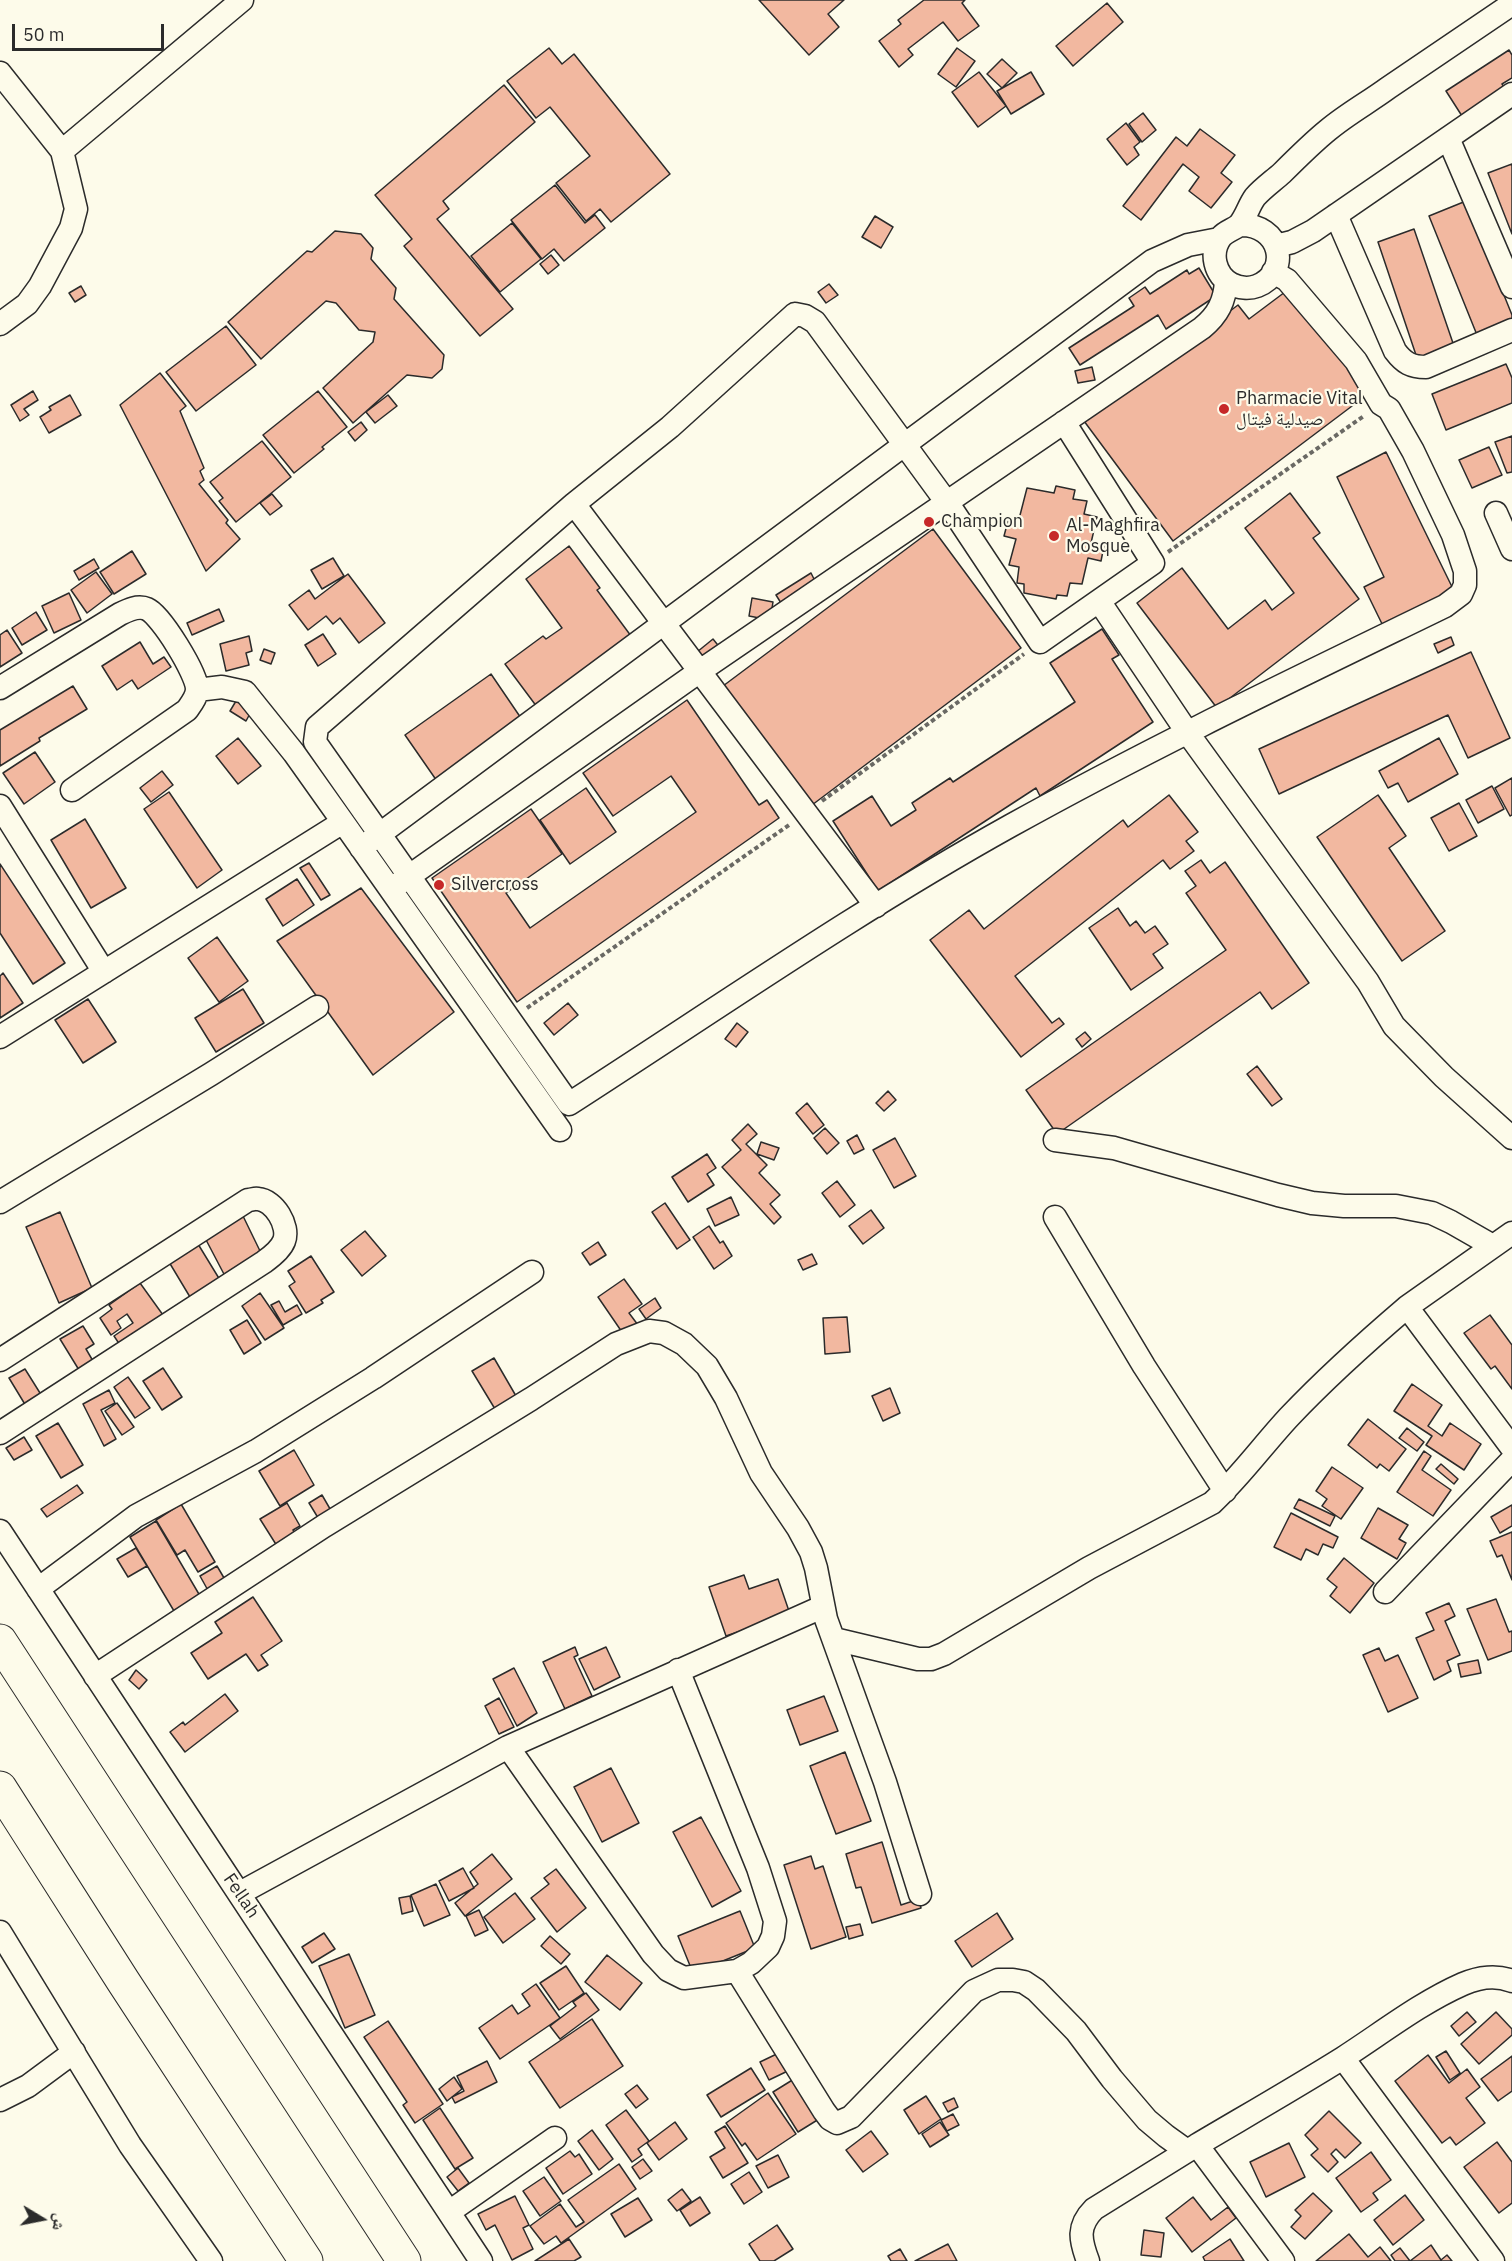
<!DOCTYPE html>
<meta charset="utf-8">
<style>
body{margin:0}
#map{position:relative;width:1512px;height:2261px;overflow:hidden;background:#fdfbea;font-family:"IBM Plex Sans","Noto Naskh Arabic",sans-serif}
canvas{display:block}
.north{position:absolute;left:12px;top:2189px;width:60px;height:60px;-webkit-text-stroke:4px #fdfbea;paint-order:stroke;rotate:100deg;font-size:16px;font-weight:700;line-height:24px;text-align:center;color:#2b2b2b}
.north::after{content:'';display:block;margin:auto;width:21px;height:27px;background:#2b2b2b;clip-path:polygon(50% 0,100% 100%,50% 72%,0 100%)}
.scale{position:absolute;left:12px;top:24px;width:152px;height:27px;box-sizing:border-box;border:3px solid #2b2b2b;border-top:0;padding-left:8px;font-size:18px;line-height:21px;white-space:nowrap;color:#2b2b2b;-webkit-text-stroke:4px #fdfbea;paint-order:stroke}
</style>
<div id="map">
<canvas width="1512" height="2261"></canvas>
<div class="north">ش</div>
<div class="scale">50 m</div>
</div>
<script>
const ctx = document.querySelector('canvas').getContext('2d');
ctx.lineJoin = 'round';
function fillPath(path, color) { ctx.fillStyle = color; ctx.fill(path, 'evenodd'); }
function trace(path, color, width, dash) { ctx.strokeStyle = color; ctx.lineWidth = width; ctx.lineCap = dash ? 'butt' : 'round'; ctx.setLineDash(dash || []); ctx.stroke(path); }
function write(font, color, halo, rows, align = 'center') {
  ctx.font = font + ' "IBM Plex Sans","Noto Naskh Arabic",sans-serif'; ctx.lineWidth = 4.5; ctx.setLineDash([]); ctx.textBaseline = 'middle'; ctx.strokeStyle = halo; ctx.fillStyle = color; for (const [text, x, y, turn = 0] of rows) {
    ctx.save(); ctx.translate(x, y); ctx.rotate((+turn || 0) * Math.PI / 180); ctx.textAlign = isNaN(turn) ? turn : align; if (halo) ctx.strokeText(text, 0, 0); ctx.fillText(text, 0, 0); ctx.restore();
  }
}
const building = new Path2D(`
 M759,0H844L828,14L839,27L809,55Z
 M924,0H965L962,3L979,26L958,41L943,22L908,49L913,55L899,67L879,41L901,24L898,20Z
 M1107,3L1123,22L1073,66L1056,46Z
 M549,48L562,64L574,54L670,174L611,222L600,209L586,221L556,183L590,156L550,107L536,118L507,81Z
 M957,48L975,61L956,87L938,74Z
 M1509,50L1512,55V78L1502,84L1505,88L1462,116L1446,91Z
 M1002,59L1017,73L1002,88L987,74Z
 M979,72L1006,106L978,127L952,92Z
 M1031,72L1044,94L1011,114L997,91Z
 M504,85L535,122L443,201L449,209L437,219L513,309L480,336L404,246L412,239L375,195Z
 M1143,113L1156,130L1142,142L1129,124Z
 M1126,123L1140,142L1134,147L1139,155L1127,165L1107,139Z
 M1200,129L1235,155L1221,173L1232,182L1211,208L1189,191L1199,177L1183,164L1141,220L1123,206L1176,137L1187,146Z
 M1512,164V234L1488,173Z
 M555,185L585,223L595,215L605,228L564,261L554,249L542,259L511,220Z
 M1466,201L1512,315V321L1477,335L1429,216Z
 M875,216L893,227L881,248L862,237Z
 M512,223L541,259L500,292L471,256Z
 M1414,229L1455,349L1418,361L1378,242Z
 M335,231L361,234L373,248L371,259L396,288L394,299L444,355L442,369L432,378L407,375L353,423L323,388L373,342L375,332L359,330L336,303L326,301L261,359L228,322L307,251L312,252Z
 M551,255L559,265L548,274L540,264Z
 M1199,268L1216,296L1166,329L1158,315L1080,365L1069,348L1134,306L1129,298L1145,287L1150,294L1187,270L1189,274Z
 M829,284L838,295L826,303L818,292Z
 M81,286L86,295L75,302L69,293Z
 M1289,289L1362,387L1358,389L1364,397L1173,541L1084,421L1238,305L1249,319Z
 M226,326L256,365L196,411L166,372Z
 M1506,364L1512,378V403L1446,430L1432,394Z
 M1092,367L1095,380L1078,383L1075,371Z
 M160,373L186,406L180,411L204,468L200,471L204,480L199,484L228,520L226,523L240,539L206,571L120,405Z
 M33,391L38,400L24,409L29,415L20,421L11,405Z
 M318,391L347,427L322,447L324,449L294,473L263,435Z
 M70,395L81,415L49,433L40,417L51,410L49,407Z
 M388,395L397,406L375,423L366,412Z
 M361,422L367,430L355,441L348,432Z
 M1512,436V472L1507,473L1495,442Z
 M262,441L291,477L236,522L219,501L223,498L210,482Z
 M1489,447L1502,475L1472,488L1459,460Z
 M1386,452L1456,595L1385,630L1364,587L1384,577L1337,477Z
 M1056,486L1075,490L1073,499L1087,501L1084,514L1097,517L1091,543L1104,546L1101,561L1088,558L1082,584L1070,583L1067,596L1057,595L1056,599L1024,593V584L1017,583L1019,567L1009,565L1016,539L1004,536L1008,521L1018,523L1027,488L1054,493Z
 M1290,493L1320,533L1313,538L1359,599L1217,708L1137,603L1182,568L1228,629L1265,600L1272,610L1294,593L1245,528Z
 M272,494L282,506L270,515L260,503Z
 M933,529L1021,648L812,805L723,686Z
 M569,546L600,588L597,590L634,640L540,711L505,664L543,636L546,639L562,628L526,579Z
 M132,551L146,574L114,594L100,572Z
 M333,558L344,576L322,589L311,570Z
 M94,559L99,568L79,580L74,571Z
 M96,572L112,594L87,613L71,590Z
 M811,573L815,581L781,603L776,595Z
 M348,574L385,623L359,643L340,618L333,624L326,616L308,630L289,605L309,590L315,599Z
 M69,593L81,620L54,633L42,606Z
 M752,598L773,602L770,620L749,616Z
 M219,609L224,621L192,635L187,623Z
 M36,612L47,630L22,645L12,628Z
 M1102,629L1119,655L1112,659L1153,722L1040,796L1036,788L878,891L833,821L872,796L891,826L916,810L912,803L950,778L953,782L1075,702L1050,663Z
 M7,630L22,653L0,667V635Z
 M323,634L336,654L318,666L305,645Z
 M249,636L252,651L246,653L249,665L226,671L220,644Z
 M1451,637L1454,645L1438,653L1434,644Z
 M713,639L721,649L704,661L697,652Z
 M140,642L153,664L164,657L171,667L138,689L132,680L117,690L102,666Z
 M264,649L275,653L271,664L260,660Z
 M1471,652L1510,738L1468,758L1448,715L1279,794L1259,749Z
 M491,674L525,724L439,784L405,735Z
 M73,686L87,709L39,738L40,741L0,766V730Z
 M687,700L759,805L767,800L779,818L517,1002L432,878L531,809L562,854L506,893L530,928L696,812L671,776L613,816L583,773Z
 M236,701L252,710L246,721L230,711Z
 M238,738L261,766L238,784L216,756Z
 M1439,738L1458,774L1408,802L1398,783L1388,788L1379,771Z
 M35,752L55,782L24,804L3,773Z
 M162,771L173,785L151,802L140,788Z
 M1512,778V815L1510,816L1495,788Z
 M1492,786L1504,809L1478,823L1466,800Z
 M586,788L616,832L570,864L540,820Z
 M169,792L222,870L197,888L144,809Z
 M1169,795L1198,832L1186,841L1194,851L1170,869L1163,860L1015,976L1052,1023L1059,1018L1064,1024L1021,1057L930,940L969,910L984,929L1123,820L1128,827Z
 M1378,795L1406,836L1389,848L1445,931L1402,961L1317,837Z
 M1459,803L1477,836L1449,851L1431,818Z
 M85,819L126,888L91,908L51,840Z
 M1201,860L1210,873L1225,862L1309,983L1272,1009L1260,992L1057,1134L1026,1090L1226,950L1186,893L1196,886L1185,871Z
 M309,863L330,895L321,900L300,868Z
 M0,864L65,963L33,984L0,933Z
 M297,879L314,905L283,926L266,899Z
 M361,888L454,1012L373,1075L277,941Z
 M1118,908L1130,926L1136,921L1145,933L1155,926L1168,944L1153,954L1163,968L1131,990L1089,928Z
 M217,937L248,981L219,1002L188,958Z
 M3,973L23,1003L0,1018V976Z
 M243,989L264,1023L216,1052L195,1018Z
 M88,999L116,1042L83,1063L55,1020Z
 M568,1003L578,1015L554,1035L544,1023Z
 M737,1023L748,1032L736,1047L725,1039Z
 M1085,1032L1091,1039L1082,1047L1076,1039Z
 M1257,1066L1282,1099L1272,1106L1247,1074Z
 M888,1091L896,1100L884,1111L876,1103Z
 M807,1103L824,1125L813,1134L796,1113Z
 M748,1124L757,1134L746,1144L767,1165L759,1173L780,1195L770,1204L781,1217L774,1224L722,1167L741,1150L732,1140Z
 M825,1128L839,1143L827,1154L814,1138Z
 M857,1135L864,1149L854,1154L847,1141Z
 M895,1138L916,1176L894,1188L873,1150Z
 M761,1142L779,1148L774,1160L757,1154Z
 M707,1154L716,1168L707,1174L714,1185L688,1202L672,1177Z
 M837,1181L855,1205L840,1217L822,1193Z
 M731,1197L739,1215L715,1226L707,1209Z
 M665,1203L690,1240L677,1249L652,1212Z
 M871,1210L884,1228L863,1244L849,1226Z
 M60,1212L92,1288L59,1303L26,1227Z
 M243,1216L261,1253L226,1278L204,1236Z
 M709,1226L720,1243L723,1241L732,1256L714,1269L693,1237Z
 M365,1231L386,1256L362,1276L341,1250Z
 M598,1242L606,1255L590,1265L582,1253Z
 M198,1244L220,1280L190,1297L169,1262Z
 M812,1254L817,1264L803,1270L798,1260Z
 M311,1256L334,1292L321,1300L323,1303L306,1313L289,1286L295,1282L288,1271Z
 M624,1279L642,1304L629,1313L638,1325L624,1335L598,1297Z
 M140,1283L163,1315L120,1345L114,1336L133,1323L127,1314L117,1321L121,1328L111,1335L100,1318L112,1309L109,1305Z
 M260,1293L284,1328L265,1340L242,1306Z
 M655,1298L661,1308L646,1319L639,1309Z
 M279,1301L285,1312L297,1305L302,1314L283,1325L271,1305Z
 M1490,1315L1512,1345V1389L1495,1366L1491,1369L1464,1333Z
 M847,1317L850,1352L825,1354L823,1318Z
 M247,1320L261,1343L244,1354L230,1330Z
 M83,1326L94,1344L86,1349L93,1361L79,1370L60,1339Z
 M494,1358L516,1396L495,1409L472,1371Z
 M163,1368L182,1397L162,1410L143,1381Z
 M25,1369L45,1401L29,1411L9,1378Z
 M128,1377L150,1408L135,1418L114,1387Z
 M1412,1384L1442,1405L1428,1426L1442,1436L1450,1423L1481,1444L1464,1470L1426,1445L1432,1436L1394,1411Z
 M890,1388L900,1413L883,1421L872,1396Z
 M109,1390L115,1403L101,1410L116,1439L104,1446L83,1404Z
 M117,1403L134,1427L122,1435L105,1411Z
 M1368,1419L1406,1449L1389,1471L1380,1464L1377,1468L1348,1445Z
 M58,1423L83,1465L61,1478L36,1436Z
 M1407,1428L1424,1442L1417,1451L1399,1438Z
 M24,1437L32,1450L14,1460L6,1448Z
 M294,1450L314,1485L280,1506L259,1471Z
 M1424,1451L1431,1456L1422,1470L1451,1490L1433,1516L1397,1492Z
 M1441,1464L1458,1479L1454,1484L1436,1469Z
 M1332,1467L1363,1488L1341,1519L1322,1506L1327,1499L1316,1491Z
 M77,1485L83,1493L47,1517L41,1509Z
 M322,1495L333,1514L320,1521L309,1503Z
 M1299,1499L1335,1516L1330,1526L1294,1508Z
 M287,1503L300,1526L293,1530L296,1535L277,1546L260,1519Z
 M181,1504L215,1562L198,1572L185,1550L177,1555L156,1520Z
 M1512,1505V1526L1500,1533L1491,1517Z
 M1378,1508L1408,1525L1399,1539L1406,1543L1397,1559L1361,1538Z
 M1291,1513L1338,1537L1333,1548L1323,1544L1318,1555L1306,1549L1301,1560L1274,1547Z
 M156,1521L203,1601L177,1616L130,1537Z
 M1512,1532V1580L1502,1555L1497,1557L1490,1541Z
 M136,1548L147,1566L128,1577L117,1559Z
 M1344,1558L1374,1583L1350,1613L1330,1596L1337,1587L1327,1579Z
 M217,1566L227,1583L210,1594L200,1576Z
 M744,1575L749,1589L778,1579L790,1614L726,1636L709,1587Z
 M253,1597L282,1641L261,1655L268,1665L258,1671L246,1654L208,1679L191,1653L222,1633L215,1622Z
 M1496,1599L1509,1632L1512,1631V1651L1488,1660L1467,1609Z
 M1449,1603L1455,1616L1445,1621L1460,1655L1447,1661L1451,1671L1434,1680L1416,1638L1434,1630L1426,1613Z
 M575,1647L578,1655L574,1657L592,1696L565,1709L543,1662Z
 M606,1647L620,1677L594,1690L579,1659Z
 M1379,1648L1385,1661L1398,1655L1418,1698L1388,1712L1363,1655Z
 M1478,1660L1481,1673L1461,1677L1458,1664Z
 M514,1668L537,1713L517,1726L493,1679Z
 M136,1670L147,1680L139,1689L129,1680Z
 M225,1694L238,1711L185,1752L170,1732L183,1722L185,1725Z
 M824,1696L838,1731L800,1745L787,1710Z
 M499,1698L514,1727L499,1734L485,1706Z
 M845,1752L871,1821L836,1834L810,1766Z
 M611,1768L639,1823L602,1842L574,1787Z
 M701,1817L741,1891L712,1907L673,1832Z
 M882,1842L901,1905L919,1899L921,1908L872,1923L861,1887L856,1888L846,1854Z
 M492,1854L512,1879L465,1916L455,1903L478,1884L470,1872Z
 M811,1856L815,1869L823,1866L846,1937L811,1949L784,1865Z
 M463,1868L474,1888L449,1901L439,1881Z
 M556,1869L586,1908L557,1932L531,1898L549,1884L544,1878Z
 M436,1884L450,1915L424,1926L411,1895Z
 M515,1893L535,1919L503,1943L484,1917Z
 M410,1896L413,1911L402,1914L399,1898Z
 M479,1910L488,1930L475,1936L466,1916Z
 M740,1911L755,1948L693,1973L678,1936Z
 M997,1913L1013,1939L972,1967L955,1941Z
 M860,1924L863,1935L849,1939L846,1927Z
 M324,1933L335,1949L312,1963L302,1947Z
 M550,1936L570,1954L561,1964L541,1946Z
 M349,1954L375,2015L345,2028L319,1966Z
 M607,1955L642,1983L620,2010L585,1982Z
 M566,1966L584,1993L559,2010L540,1983Z
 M536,1984L560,2018L500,2059L479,2028L512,2005L518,2014L530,2006L522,1994Z
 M586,1993L599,2010L560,2039L550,2026L576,2006L573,2002Z
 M1467,2012L1476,2022L1459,2036L1451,2026Z
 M1496,2012L1512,2029V2035L1479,2064L1461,2044Z
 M592,2019L623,2066L560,2108L529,2062Z
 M388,2021L443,2104L415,2123L403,2105L407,2102L364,2037Z
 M785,2050L794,2068L769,2080L760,2062Z
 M1446,2051L1460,2073L1450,2080L1436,2057Z
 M1428,2055L1449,2083L1467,2069L1480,2087L1466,2098L1485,2123L1456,2145L1450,2137L1442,2143L1395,2081Z
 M1512,2056V2091L1498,2101L1481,2079Z
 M487,2061L497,2082L455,2103L452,2097L464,2091L457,2076Z
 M751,2068L765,2090L721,2117L707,2095Z
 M454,2077L462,2089L447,2101L439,2089Z
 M794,2079L819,2119L798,2132L773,2092Z
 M637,2085L648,2099L636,2108L625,2094Z
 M768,2093L796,2134L757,2160L745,2143L742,2146L726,2123Z
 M926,2096L941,2119L919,2134L904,2110Z
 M954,2098L958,2107L948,2112L943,2103Z
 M440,2108L473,2158L455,2169L423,2120Z
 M626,2110L649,2141L638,2149L642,2155L632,2162L606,2125Z
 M1329,2111L1361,2143L1345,2158L1336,2149L1331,2154L1338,2162L1328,2172L1311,2155L1318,2149L1305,2135Z
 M953,2114L959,2125L947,2131L941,2120Z
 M675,2122L687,2139L659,2160L647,2143Z
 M940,2122L949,2135L930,2147L922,2134Z
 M725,2126L748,2163L723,2178L710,2157L725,2148L715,2132Z
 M592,2130L613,2159L599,2170L578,2141Z
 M871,2131L888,2154L863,2172L846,2150Z
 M1497,2142L1512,2162V2203L1499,2213L1464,2167Z
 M1289,2143L1305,2177L1266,2197L1250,2162Z
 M570,2151L575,2157L579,2154L592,2174L563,2194L546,2168Z
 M1371,2152L1391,2180L1373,2193L1378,2200L1361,2212L1336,2178Z
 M778,2155L789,2177L768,2188L756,2166Z
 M643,2159L652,2171L640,2179L632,2167Z
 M619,2164L636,2189L561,2243L556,2236L544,2244L530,2226L560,2204L576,2227L584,2222L568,2200Z
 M458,2168L469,2183L458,2191L447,2177Z
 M749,2172L762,2192L744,2204L731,2184Z
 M544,2177L561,2201L540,2216L523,2191Z
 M682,2189L691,2201L677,2211L668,2200Z
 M1313,2193L1332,2211L1305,2239L1291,2227L1301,2216L1295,2210Z
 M1405,2195L1424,2220L1393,2245L1374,2220Z
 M515,2196L529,2225L523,2228L533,2249L512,2260L495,2225L486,2230L478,2214Z
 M700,2197L710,2213L690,2226L680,2210Z
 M1193,2197L1211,2220L1228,2207L1236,2218L1192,2252L1166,2218Z
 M638,2198L652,2220L625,2237L611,2214Z
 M777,2225L793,2249L774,2261H760L749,2244Z
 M1144,2230L1164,2233L1161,2257L1141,2255Z
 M1349,2234L1368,2257L1380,2247L1391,2261H1316Z
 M569,2239L581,2257L574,2261H535Z
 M1230,2239L1244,2261H1205L1203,2257Z
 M948,2244L957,2261H915Z
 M1431,2245L1441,2260L1447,2255L1452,2261H1410Z
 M1400,2248L1410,2261H1395L1391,2255Z
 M900,2249L907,2261H891L888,2256Z`);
const path = new Path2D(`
 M1168,552L1364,416
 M822,801L1024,654
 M527,1008L789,825`);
const minor = new Path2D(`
 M0,73L62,151L76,209L71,228L40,286L27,304L0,324
 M1448,138L1512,287
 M62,151L242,0
 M1336,215L1395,351C1404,363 1411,367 1426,367L1512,330
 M1239,225C1281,223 1292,272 1257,286C1249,289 1239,288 1231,284C1215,275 1209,253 1221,237C1226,231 1233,230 1239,225C1246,217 1249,205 1255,197C1263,188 1273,181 1282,173C1297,158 1312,143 1328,130C1347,114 1369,102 1388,88C1430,60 1471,32 1512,4
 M1276,246L1292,242L1313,231L1512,94
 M574,504L670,427L795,314L805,316L815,322L953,511L1040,642L1153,563L1064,422
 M1496,513L1512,549
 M1099,601L1187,732L1368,982L1394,1026L1444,1077L1512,1138
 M0,688L120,614C128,610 138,605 147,609C161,615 197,674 197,689C197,697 191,704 187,710L72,790
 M197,690L222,687L245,692L294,753L343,822L560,1130
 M0,806L104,972
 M361,848L1152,261L1188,245L1219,239
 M391,889L700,671L1202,328C1218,315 1225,301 1226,281
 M876,906L574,504L317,727L315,742L569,1104C715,1010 859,910 1010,826C1152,747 1299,677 1445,606L1461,594L1465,585V571L1453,535L1413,451L1389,409L1381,404L1356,361L1287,280L1273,272
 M0,1037L343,822
 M1055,1140L1114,1148L1278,1195L1312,1203L1344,1206H1396L1432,1213L1451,1222L1493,1246
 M0,1202L211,1074L317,1007
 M1055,1217L1144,1366L1225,1491
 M1512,1233L1407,1307L1512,1448
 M0,1360L248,1200C252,1200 255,1198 258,1199C274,1200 290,1226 284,1241C281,1249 271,1257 264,1262L0,1433
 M0,1531L481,2261
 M38,1589L136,1516L256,1451L373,1378L532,1272
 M1385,1592L1512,1460
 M834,1639L918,1659H931L944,1654L1089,1568L1212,1503C1240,1477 1263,1445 1289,1417C1326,1378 1366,1342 1407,1307
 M95,1676L324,1526L531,1399L616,1344L649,1331L664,1333L684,1344L707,1366L726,1398L761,1473L798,1528L811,1552L816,1568L826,1619L885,1782L920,1894
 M508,1747L653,1954L668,1970L684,1978L737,1971L751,1963L768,1947L773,1936L775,1921L758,1868L678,1670
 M240,1893L508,1747L822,1607
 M0,1932L130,2145L211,2261
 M737,1971L824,2111L830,2119L837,2123L851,2117L974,1991L998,1980H1013L1024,1982L1036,1990L1076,2031L1112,2079L1147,2120L1166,2136L1187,2151
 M1343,2058L1493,2261
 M0,2100L28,2086L74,2052
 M449,2212L555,2138
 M1088,2261C1080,2240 1077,2226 1094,2209L1197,2145
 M1283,2261L1197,2145C1246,2116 1295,2088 1343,2058C1382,2033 1420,2003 1463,1984C1479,1977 1497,1975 1512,1981`);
const highway = new Path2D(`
 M0,1641C134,1848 270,2053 404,2261
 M0,1788L123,1981L306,2261`);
const markers = [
 [1224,409,6,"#c62828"],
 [929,522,6,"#c62828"],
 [1054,536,6,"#c62828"],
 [439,885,6,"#c62828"]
];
const poiNames = [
 ["Pharmacie Vital",1236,399],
 ["صيدلية فيتال",1236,420],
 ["Champion",941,522],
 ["Al-Maghfira",1066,526],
 ["Mosque",1066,547],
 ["Silvercross",451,885]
];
const streetNames = [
 ["Fellah",241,1896,56]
];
fillPath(building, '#f2b8a0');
trace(building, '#2b2b2b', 1.5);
trace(minor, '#2b2b2b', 25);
trace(highway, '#2b2b2b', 35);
trace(path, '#6a6964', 4, [4.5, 3]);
trace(minor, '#fdfbea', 22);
trace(highway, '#fdfbea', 33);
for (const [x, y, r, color] of markers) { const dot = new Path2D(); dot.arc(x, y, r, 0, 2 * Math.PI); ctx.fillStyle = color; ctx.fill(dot); trace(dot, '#fdfbea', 2); }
write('18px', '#2b2b2b', '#fdfbea', poiNames, 'left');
write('18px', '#2b2b2b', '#fdfbea', streetNames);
</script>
